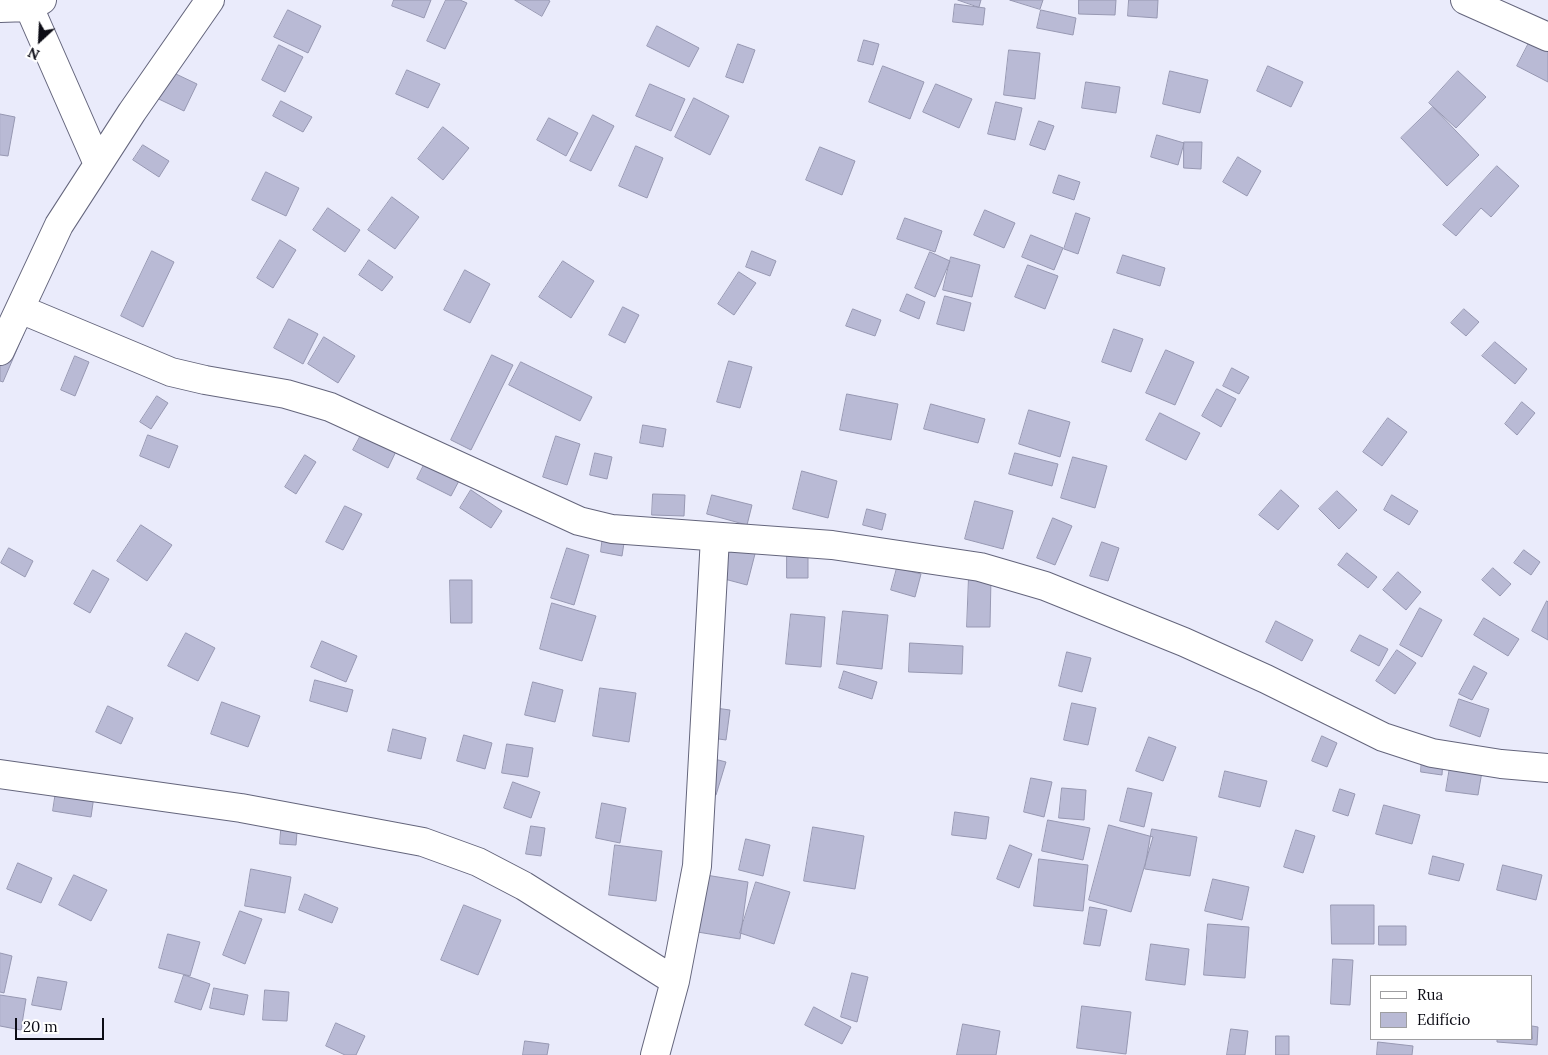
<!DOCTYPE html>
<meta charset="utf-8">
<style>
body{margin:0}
#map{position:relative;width:1548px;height:1055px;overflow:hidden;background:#eaebfb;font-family:Lora,serif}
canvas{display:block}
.legend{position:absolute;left:1370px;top:975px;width:162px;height:65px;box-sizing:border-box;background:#fff;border:1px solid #9e9ea1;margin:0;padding:6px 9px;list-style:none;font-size:15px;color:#0c0c15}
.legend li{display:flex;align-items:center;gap:10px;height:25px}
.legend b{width:25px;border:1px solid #9e9ea1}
.north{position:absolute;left:15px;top:15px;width:50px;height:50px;-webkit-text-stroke:4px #fff;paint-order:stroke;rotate:205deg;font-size:14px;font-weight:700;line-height:20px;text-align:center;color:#0c0c15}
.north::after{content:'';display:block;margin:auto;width:18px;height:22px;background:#0c0c15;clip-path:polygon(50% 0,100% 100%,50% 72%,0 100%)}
.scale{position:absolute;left:15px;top:1018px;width:89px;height:22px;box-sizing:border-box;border:2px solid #0c0c15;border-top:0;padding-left:6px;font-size:15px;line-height:18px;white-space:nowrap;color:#0c0c15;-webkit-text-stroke:4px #fff;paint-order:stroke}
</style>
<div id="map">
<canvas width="1548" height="1055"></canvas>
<ul class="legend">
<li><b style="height:6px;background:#fff"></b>Rua</li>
<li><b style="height:14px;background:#b9bad5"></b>Edifício</li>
</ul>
<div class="north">N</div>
<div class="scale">20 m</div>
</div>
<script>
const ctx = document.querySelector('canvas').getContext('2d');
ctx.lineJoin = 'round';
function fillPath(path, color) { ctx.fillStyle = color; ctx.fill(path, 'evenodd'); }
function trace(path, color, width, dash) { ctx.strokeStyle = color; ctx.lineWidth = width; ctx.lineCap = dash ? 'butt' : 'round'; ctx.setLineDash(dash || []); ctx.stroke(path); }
const building = new Path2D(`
 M394,0H431L424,18L392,6Z
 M446,0H460L467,3L445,49L427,41Z
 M515,0H548L550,1L542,16Z
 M958,0H981L979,7Z
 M1010,0H1043L1040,9Z
 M1079,0H1116L1115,15L1079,14Z
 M1129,0H1158L1157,18L1128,16Z
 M955,4L985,8L983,25L953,22Z
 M288,10L321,26L308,53L274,37Z
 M1041,10L1076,18L1073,35L1037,28Z
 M657,26L699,48L689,67L647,46Z
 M1531,39L1548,48V82L1517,66Z
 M864,40L879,44L873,65L858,61Z
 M738,44L755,50L743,83L726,77Z
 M279,45L303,57L285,92L262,80Z
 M1009,50L1040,53L1035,99L1004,95Z
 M157,65L197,84L184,111L144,92Z
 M883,66L924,82L910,119L869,102Z
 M1268,66L1303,82L1291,107L1257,91Z
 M407,70L440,84L428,108L396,94Z
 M1170,71L1208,80L1200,113L1163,104Z
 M1458,71L1486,97L1456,128L1429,103Z
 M1086,82L1120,87L1116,113L1082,108Z
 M650,84L685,99L671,131L636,116Z
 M936,84L972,99L959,128L923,112Z
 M694,98L729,116L710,155L675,137Z
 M281,101L312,117L303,132L273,116Z
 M996,102L1022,108L1015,140L988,134Z
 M1433,107L1479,155L1447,186L1401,138Z
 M0,114L15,117L8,156L0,155Z
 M593,115L614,126L591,171L570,161Z
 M549,118L578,133L566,156L537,140Z
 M1039,121L1054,126L1045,150L1030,145Z
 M443,127L469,148L443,180L418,159Z
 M1157,135L1184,143L1178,165L1151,157Z
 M1184,142H1202L1201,169L1184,168Z
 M143,145L169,161L159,177L133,160Z
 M636,146L663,158L647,198L619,186Z
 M820,147L855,161L842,195L806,180Z
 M1238,157L1261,171L1247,196L1223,182Z
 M1497,166L1519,186L1491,217L1481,208L1456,236L1443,225Z
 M266,172L299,188L286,216L252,200Z
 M1059,175L1080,182L1074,200L1053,193Z
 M392,197L419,217L395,249L368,230Z
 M328,208L360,230L345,252L313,230Z
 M985,210L1015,223L1004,248L974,235Z
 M1076,213L1090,218L1078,254L1064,249Z
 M905,218L942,231L935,252L897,239Z
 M1031,235L1063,248L1054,270L1022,257Z
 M280,240L296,250L273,288L257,278Z
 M152,251L174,262L143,327L121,316Z
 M752,251L776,261L770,276L746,267Z
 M930,252L950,261L935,297L915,288Z
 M1123,255L1165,268L1160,286L1117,273Z
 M951,257L980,265L972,297L943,290Z
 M369,260L393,277L382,291L359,275Z
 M563,261L594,281L571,318L539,297Z
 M1028,265L1058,276L1045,309L1015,297Z
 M465,270L490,284L470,323L444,310Z
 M739,272L756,283L734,315L718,304Z
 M907,294L925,302L919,319L900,311Z
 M945,296L971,303L964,331L937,324Z
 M623,307L639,315L625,343L609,335Z
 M853,309L881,320L875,336L846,326Z
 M1464,309L1479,322L1466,336L1451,323Z
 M289,319L318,334L303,364L274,348Z
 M4,325L24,333L3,382L0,381V334Z
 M1114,329L1143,339L1131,372L1102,362Z
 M324,337L355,356L338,383L308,364Z
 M1495,342L1527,369L1515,384L1482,356Z
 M1166,350L1194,362L1175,405L1146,393Z
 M492,355L513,365L471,450L451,440Z
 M75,356L89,362L75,396L61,390Z
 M729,361L752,367L740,408L717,402Z
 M521,362L592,397L580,421L509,385Z
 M1232,368L1249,377L1239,394L1223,386Z
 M1217,389L1236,399L1221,427L1202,416Z
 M847,394L898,404L891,440L840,430Z
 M157,396L168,403L151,429L140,422Z
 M1522,402L1535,413L1517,435L1505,424Z
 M931,404L985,419L978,443L924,429Z
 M1029,410L1070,422L1060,457L1019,444Z
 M1160,413L1200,433L1186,460L1146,440Z
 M1388,418L1407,432L1382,466L1363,452Z
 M367,424L401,441L388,468L353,450Z
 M643,425L666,429L663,447L640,443Z
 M148,435L178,446L169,468L140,456Z
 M556,436L580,444L567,485L543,477Z
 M595,453L612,457L607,479L590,475Z
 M1015,453L1058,464L1052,486L1009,474Z
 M305,455L316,462L296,494L285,487Z
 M1073,457L1107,466L1095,508L1061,498Z
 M427,459L461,477L451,496L417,479Z
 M802,471L837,481L828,518L793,509Z
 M471,490L502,511L491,528L460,508Z
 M1281,490L1299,506L1278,530L1259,515Z
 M1337,491L1357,510L1339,529L1319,509Z
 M653,494L685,495L684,516L652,515Z
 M712,495L752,505L747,525L707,514Z
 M1392,495L1418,511L1409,525L1384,510Z
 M975,501L1013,511L1003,549L965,539Z
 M345,506L362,514L343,550L326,542Z
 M867,509L886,514L882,530L863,525Z
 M1053,518L1072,526L1055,565L1037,558Z
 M141,525L172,545L147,581L117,561Z
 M604,526L626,530L622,556L601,552Z
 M710,539L756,550L747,585L702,573Z
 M1102,542L1119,548L1108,581L1090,576Z
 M9,548L33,561L25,577L1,563Z
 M567,548L589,555L574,605L551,598Z
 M1524,550L1540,562L1531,575L1514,563Z
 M787,553H808V578H787Z
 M1347,553L1377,577L1368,588L1338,565Z
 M897,568L921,574L915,597L891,590Z
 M1493,568L1511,584L1500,596L1482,580Z
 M93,570L109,579L90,613L74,604Z
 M1398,572L1421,592L1406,610L1383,590Z
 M969,576L991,577L990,627H967Z
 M450,580H472V623H451Z
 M1547,601L1548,602V640L1532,631Z
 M552,603L596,616L582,661L540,649Z
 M1420,608L1442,620L1422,657L1400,645Z
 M843,611L888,615L882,669L837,664Z
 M791,614L825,617L821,667L786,664Z
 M1484,618L1519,639L1508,656L1474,635Z
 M1276,621L1313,640L1302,661L1266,642Z
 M186,633L215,648L198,681L168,666Z
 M1360,635L1388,649L1379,666L1351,651Z
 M322,641L357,656L346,682L311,667Z
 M910,643L963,646L962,674L909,672Z
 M1397,650L1416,663L1395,694L1376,681Z
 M1067,652L1091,658L1082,692L1059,686Z
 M1474,666L1487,673L1472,700L1459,694Z
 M844,671L877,682L872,699L839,688Z
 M315,680L353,690L347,712L310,701Z
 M533,682L563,690L555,722L525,715Z
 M600,688L636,693L629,742L593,736Z
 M1459,699L1489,709L1480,737L1450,726Z
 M222,702L260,716L248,747L211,734Z
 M1072,703L1096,708L1088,745L1064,740Z
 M108,706L133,718L121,744L96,732Z
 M701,706L730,710L726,740L697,736Z
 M393,729L426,738L421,759L388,751Z
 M464,735L492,743L485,769L457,761Z
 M1322,736L1337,743L1327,767L1312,761Z
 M1149,737L1176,747L1163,781L1136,771Z
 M507,744L533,748L528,777L502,773Z
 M699,755L726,762L716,795L690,788Z
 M1452,755L1484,760L1478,795L1446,791Z
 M1422,757L1443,760L1442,775L1421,772Z
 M1225,771L1267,781L1260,807L1219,797Z
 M1031,778L1052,782L1044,817L1024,812Z
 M513,782L540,792L531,818L504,808Z
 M1062,788L1086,790L1084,820L1059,818Z
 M1128,788L1152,793L1144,827L1120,821Z
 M1340,789L1355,794L1348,816L1333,811Z
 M56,791L94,796L91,817L53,811Z
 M602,803L626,808L620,843L596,838Z
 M1384,805L1420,815L1412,844L1376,834Z
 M955,812L989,817L986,839L952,835Z
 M282,818L298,819L296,845L280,844Z
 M1048,820L1090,828L1083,860L1042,851Z
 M1109,825L1153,837L1131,912L1089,900Z
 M531,826L545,828L541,856L526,854Z
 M813,827L864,836L855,889L804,881Z
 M1152,829L1197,837L1190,876L1145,869Z
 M1296,830L1315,836L1303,873L1284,867Z
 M746,839L770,845L763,876L739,870Z
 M615,845L662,851L656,901L609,895Z
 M1010,845L1032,854L1019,888L997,879Z
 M1433,856L1464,864L1459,881L1429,874Z
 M1039,859L1088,865L1083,911L1034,906Z
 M18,863L52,878L41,903L7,889Z
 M1503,865L1542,875L1536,900L1497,890Z
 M251,869L291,877L285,913L245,906Z
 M682,871L748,882L740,939L673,928Z
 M74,875L107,890L91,921L59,905Z
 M1213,879L1249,887L1242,920L1205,911Z
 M756,882L790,892L774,944L740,933Z
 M305,894L338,908L332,923L299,910Z
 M464,905L501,920L478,975L441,960Z
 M1331,905H1374V944H1332Z
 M1090,907L1107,910L1100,946L1084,944Z
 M240,911L262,919L245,964L223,955Z
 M1208,924L1249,927L1245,978L1204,975Z
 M1379,926H1406V945H1379Z
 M168,934L200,942L190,976L159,968Z
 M1151,944L1189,949L1185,985L1146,980Z
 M0,953L12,956L4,993L0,992Z
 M1333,959L1353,960L1350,1005L1331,1004Z
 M852,973L868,977L857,1022L841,1017Z
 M184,975L210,984L201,1010L175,1002Z
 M38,977L67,982L61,1010L32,1005Z
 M214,988L248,995L244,1015L210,1008Z
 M265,990L289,992L287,1021L263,1020Z
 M0,995L26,999L21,1030L0,1026Z
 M1082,1006L1131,1012L1126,1054L1077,1048Z
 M814,1007L851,1027L842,1044L805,1025Z
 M336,1023L365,1036L356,1055H345L326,1046Z
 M963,1024L1000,1031L996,1055H957Z
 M1532,1026L1538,1027L1537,1045L1497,1042V1039H1532Z
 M1231,1029L1248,1031L1245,1055H1227Z
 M1276,1036H1289V1055H1276Z
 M525,1041L549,1044L547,1055H523Z
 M1378,1042L1413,1046L1412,1055H1377Z`);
const minor = new Path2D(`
 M1465,0L1548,37
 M29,7L98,164
 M0,8L29,7L42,0
 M20,309L171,372L205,380L286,394L330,407L579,521L612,529L832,545L980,567L1045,586L1184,642L1266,679L1383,737L1432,753L1501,764L1548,768
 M0,351L59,225L132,112L210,0
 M0,774L241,808L423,842L478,862L524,886L675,981
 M655,1055L675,981L697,866L715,537`);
fillPath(building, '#b9bad5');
trace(building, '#9798b2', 1);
trace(minor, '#64657c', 30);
trace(minor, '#fff', 28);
</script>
